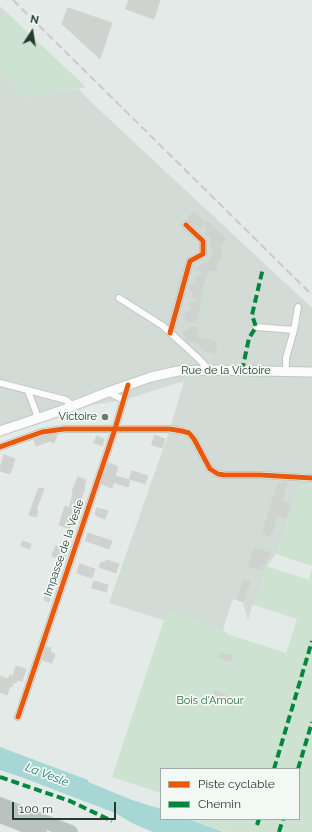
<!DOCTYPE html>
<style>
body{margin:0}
#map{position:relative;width:312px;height:832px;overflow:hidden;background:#e4eae7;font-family:Raleway,sans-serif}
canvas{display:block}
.legend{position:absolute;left:160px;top:768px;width:140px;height:52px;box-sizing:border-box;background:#f2f8f4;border:1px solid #9fada6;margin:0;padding:5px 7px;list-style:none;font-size:12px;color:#233c31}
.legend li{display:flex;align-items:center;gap:8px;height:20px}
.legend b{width:20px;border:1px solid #9fada6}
.north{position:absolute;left:12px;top:12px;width:40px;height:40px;-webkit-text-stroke:3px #f2f8f4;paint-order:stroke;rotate:12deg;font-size:11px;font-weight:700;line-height:16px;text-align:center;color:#233c31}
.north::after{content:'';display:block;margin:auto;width:14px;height:18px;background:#233c31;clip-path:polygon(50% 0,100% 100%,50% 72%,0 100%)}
.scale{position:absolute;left:12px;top:802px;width:104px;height:18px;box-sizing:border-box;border:2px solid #233c31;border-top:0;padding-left:5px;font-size:12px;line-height:14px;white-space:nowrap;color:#233c31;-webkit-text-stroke:3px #f2f8f4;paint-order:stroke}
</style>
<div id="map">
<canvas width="312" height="832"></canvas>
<ul class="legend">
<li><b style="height:5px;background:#e8590c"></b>Piste cyclable</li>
<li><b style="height:5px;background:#00873e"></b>Chemin</li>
</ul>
<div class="north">N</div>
<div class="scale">100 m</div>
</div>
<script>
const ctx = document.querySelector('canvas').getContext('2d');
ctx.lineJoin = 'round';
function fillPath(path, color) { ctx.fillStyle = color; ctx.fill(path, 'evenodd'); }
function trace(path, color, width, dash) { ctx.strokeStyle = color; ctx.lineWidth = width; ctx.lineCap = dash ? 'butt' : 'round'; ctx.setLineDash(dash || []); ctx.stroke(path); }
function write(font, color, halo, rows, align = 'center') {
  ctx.font = font + ' Raleway,sans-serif'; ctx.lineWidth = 3.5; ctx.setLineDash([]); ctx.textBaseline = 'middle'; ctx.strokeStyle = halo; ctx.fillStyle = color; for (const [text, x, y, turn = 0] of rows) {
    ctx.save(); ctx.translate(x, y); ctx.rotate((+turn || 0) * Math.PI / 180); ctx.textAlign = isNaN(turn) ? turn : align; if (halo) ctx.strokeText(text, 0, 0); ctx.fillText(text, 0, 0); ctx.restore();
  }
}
const built = new Path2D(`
 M0,6L93,104L312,308V514L276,554L267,566L254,605H252L248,621L243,602L233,599L220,638L109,603L170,429L184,381L127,399L93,405L0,435Z`);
const green = new Path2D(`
 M5,11L86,87L27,99L0,70V18Z
 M297,484H312V566L276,554L297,488Z
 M266,566L309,580L312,569V832H227L189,819H299V769H161V793L112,777L167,611L223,629L227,634L286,653L297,619L254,605Z`);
const water = new Path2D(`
 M0,747L88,780V782L132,800L161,809V819H188L224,832H153L134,824L115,813L21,777L0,770Z`);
const building = new Path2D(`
 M129,0H160L154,19L126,9Z
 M68,8L112,23L100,59L62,24Z
 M194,212L206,223L201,229L196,225H192L188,221V218Z
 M207,221L226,239L221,244V258H219L215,271L208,269L199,299L192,297L193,293L189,286L197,282L195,278L204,272L194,269L210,260L214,248H211V235H206Z
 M202,298L195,323L187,321L184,314L192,309L189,304Z
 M193,327L198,328L196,336L217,342L215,353L203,350L199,343L187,340L183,333Z
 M57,435L54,443L50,441L36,446L34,440L44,436Z
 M155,435L165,439L162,448L152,445Z
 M97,436L104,439L102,446L94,443Z
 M4,455L15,459L10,474L0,471Z
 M109,463L118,467L115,476L130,480L128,487L115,483L114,482L112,488L101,484Z
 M132,471L148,476L145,484L130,479Z
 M78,477L86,480L84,487L85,488L80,502H82L77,515L74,514L70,529L59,525L65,506L69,508L73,494L72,493Z
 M280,483H287L282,499L285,502L290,504L287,516H286L285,518L277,515L272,533L270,532L269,536L262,534L278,484Z
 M39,488L44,489L36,510L38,511L36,517L29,515Z
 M97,508L108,511L105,519L95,515Z
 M88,533L112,541L109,549L86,541Z
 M23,541L31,544L30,549L21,546Z
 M56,546L65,549L63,553L66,554L64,560L52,556Z
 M255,548L271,553L269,559L267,558L264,565L262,564L260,570L249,566Z
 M106,560L119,564L116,573L99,567L101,562L105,563Z
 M80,564L95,569L92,578L77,573Z
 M244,580L250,582L243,602L238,600Z
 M94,581L108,585L106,592L92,588Z
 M47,591L52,593L49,602L44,600Z
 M46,647L51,648L50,652L55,654L52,663L42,660Z
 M221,653L233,656L231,661L219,658Z
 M16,666L26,669L22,681L17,680L16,683L13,682L12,687L10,686L7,695L0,692V676L8,679L10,675L13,676Z
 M215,691L227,696L224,702L213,697Z`);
const street = new Path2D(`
 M119,298L163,326L199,359L209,370
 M256,327L294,330
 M170,333L190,261L203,254V241L186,225
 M286,371V358L294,330L298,307
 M0,383L66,400L73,406
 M28,391L36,412L37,419
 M108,392L124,400
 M0,447L42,432L64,429H170L182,431L189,433L194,439L210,469L218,474L224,475H260L312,478
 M18,717L115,429L128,385`);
const secondary = new Path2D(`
 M0,431L60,411L108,392L151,377L178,371L209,370L312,372`);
const highway = new Path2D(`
 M0,804L71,832
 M0,816L40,832`);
const rail = new Path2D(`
 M13,0L312,295`);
const quiet = new Path2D(`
 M242,371L249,338L256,327L252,315L263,268
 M274,769L312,641
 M298,769L312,722
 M0,777L70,801L112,821
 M257,825L259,819
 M279,832L283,819`);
const cycleway = new Path2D(`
 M170,333L190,261L203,254V241L186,225
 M0,447L42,432L64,429H170L182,431L189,433L194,439L210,469L218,474L224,475H260L312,478
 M18,717L115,429L128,385`);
const markers = [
 [105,417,4,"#677971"]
];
const streetNames = [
 ["Rue de la Victoire",226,371],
 ["Impasse de la Vesle",64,548,-71]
];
const poiNames = [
 ["Victoire",97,417]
];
const parkNames = [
 ["Bois d'Amour",210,701]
];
const waterNames = [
 ["La Vesle",47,775,21]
];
fillPath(built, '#d2dbd6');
fillPath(green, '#cee2d1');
fillPath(water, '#a6d7d5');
fillPath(building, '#ced3d0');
trace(building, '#cdd3cf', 1);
trace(street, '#c1c7c4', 8);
trace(secondary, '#c0c7c4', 11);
trace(highway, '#bdc6c1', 14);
trace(street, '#fbfcfb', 6);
trace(secondary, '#fbfcfb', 9);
trace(highway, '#bac2bf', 12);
trace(rail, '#c7cbc9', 2, [8, 4]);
trace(quiet, '#00873e', 4, [8, 4]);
trace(cycleway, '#e8590c', 5);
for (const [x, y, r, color] of markers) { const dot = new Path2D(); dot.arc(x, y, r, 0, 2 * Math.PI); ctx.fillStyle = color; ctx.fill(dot); trace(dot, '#f2f8f4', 1.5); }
write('11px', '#233c31', '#f2f8f4', streetNames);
write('11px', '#233c31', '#f2f8f4', poiNames, 'right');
write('11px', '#2e723c', '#f2f8f4', parkNames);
write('italic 12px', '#1f7675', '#f2f8f4', waterNames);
</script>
